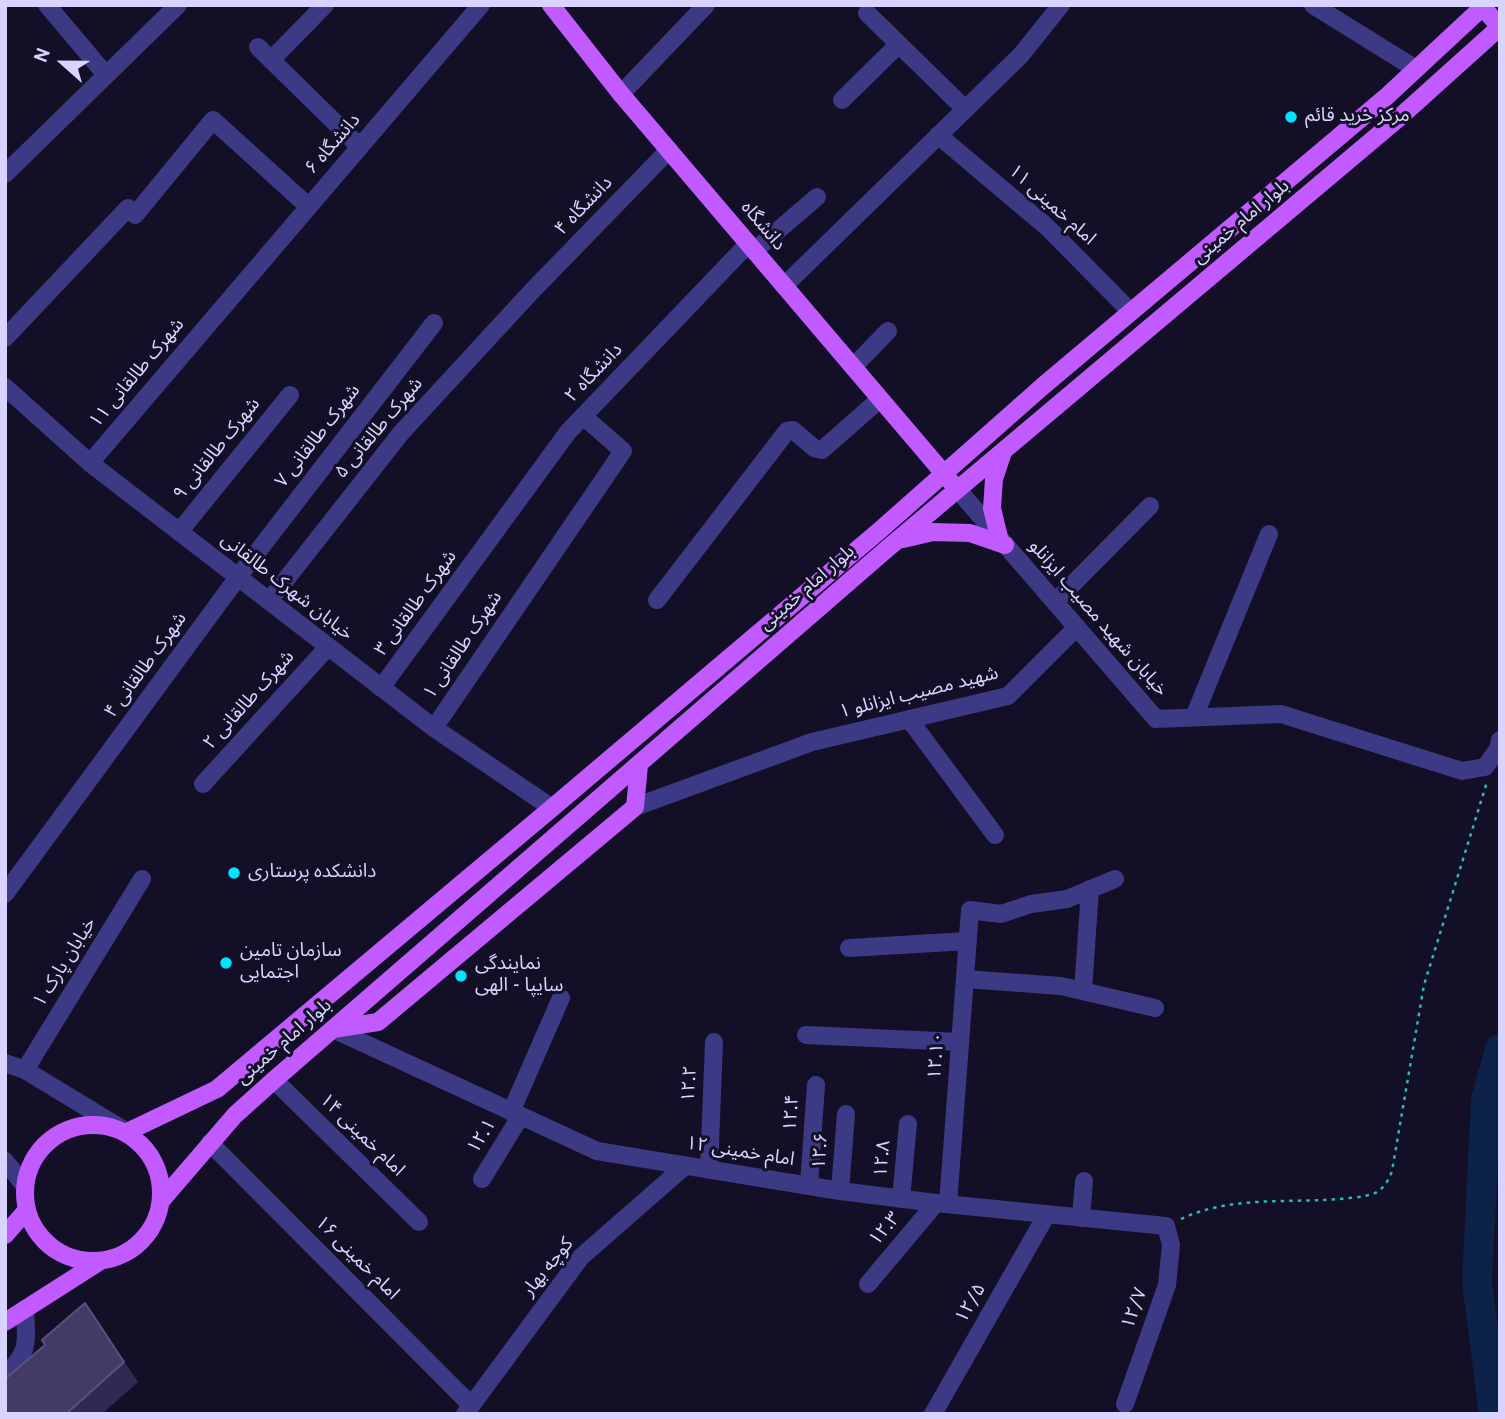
<!DOCTYPE html>
<meta charset="utf-8">
<style>
body{margin:0}
#map{position:relative;width:1505px;height:1419px;overflow:hidden;background:#130f26;font-family:Overpass,sans-serif}
canvas{display:block}
.frame{position:absolute;inset:0;border:7px solid #d9d4ff;pointer-events:none}
.north{position:absolute;left:28px;top:28px;width:70px;height:70px;-webkit-text-stroke:5px #130f26;paint-order:stroke;rotate:291deg;font-size:19px;font-weight:700;line-height:28px;text-align:center;color:#d9d4ff}
.north::after{content:'';display:block;margin:auto;width:24px;height:32px;background:#d9d4ff;clip-path:polygon(50% 0,100% 100%,50% 72%,0 100%)}
</style>
<div id="map">
<canvas width="1505" height="1419"></canvas>
<div class="frame"></div>
<div class="north">N</div>
</div>
<script>
const ctx = document.querySelector('canvas').getContext('2d');
ctx.lineJoin = 'round';
function trace(path, color, width, dash) { ctx.strokeStyle = color; ctx.lineWidth = width; ctx.lineCap = dash ? 'butt' : 'round'; ctx.setLineDash(dash || []); ctx.stroke(path); }
function fillPath(path, color) { ctx.fillStyle = color; ctx.fill(path, 'evenodd'); }
function write(font, color, halo, rows, align = 'center') {
  ctx.font = font + ' Overpass,"Noto Sans Arabic",sans-serif'; ctx.lineWidth = 6; ctx.setLineDash([]); ctx.textBaseline = 'middle'; ctx.strokeStyle = halo; ctx.fillStyle = color; for (const [text, x, y, turn = 0] of rows) {
    ctx.save(); ctx.translate(x, y); ctx.rotate((+turn || 0) * Math.PI / 180); ctx.textAlign = isNaN(turn) ? turn : align; if (halo) ctx.strokeText(text, 0, 0); ctx.fillText(text, 0, 0); ctx.restore();
  }
}
const river = new Path2D(`
 M1494,1414L1477,1282L1486,1100L1500,1049`);
const path = new Path2D(`
 M1181,1219C1225,1198 1277,1202 1324,1200C1337,1199 1367,1198 1377,1192C1385,1187 1389,1179 1392,1171L1424,985L1487,782`);
const minor = new Path2D(`
 M47,5L106,75
 M1313,5L1416,69
 M867,13L965,109
 M258,47L360,147
 M271,60L325,5
 M621,94L706,5
 M842,100L899,44
 M938,135L1047,227L1131,312
 M5,174L178,5
 M754,251L817,197
 M784,286L1021,55L1061,5
 M5,338L128,208L135,215L213,120L309,207
 M853,367L888,331
 M5,387L90,463L434,728L552,808
 M90,463L481,5
 M958,490L1156,719L1281,714L1462,771L1485,767L1498,749L1500,740
 M179,532L290,395
 M657,600L787,431L793,430L814,448L822,450L880,399
 M269,601L401,433L531,292L669,150
 M1055,602L1150,506
 M381,688L568,432L748,244
 M1194,717L1269,534
 M909,719L995,835
 M434,728L623,451L583,416
 M203,784L328,647
 M635,807L812,742L1008,696L1077,627
 M5,894L238,577L434,323
 M849,948L968,941
 M965,979L1061,986L1155,1008
 M1083,991L1090,889
 M333,1029L597,1151L840,1191L936,1203L1166,1226L1171,1245L1167,1285L1125,1404
 M806,1035L960,1042
 M5,1063L25,1070L127,1132
 M25,1070L142,879
 M274,1080L419,1222
 M511,1112L561,998
 M210,1143L471,1405
 M5,1161L24,1185
 M709,1170L714,1042
 M482,1179L520,1117
 M809,1185L816,1085
 M840,1191L846,1114
 M901,1199L908,1124
 M948,1204L970,910L1001,914L1031,904L1067,899L1115,879
 M1081,1218L1084,1181
 M868,1284L936,1203
 M5,1374C31,1353 26,1339 25,1309
 M465,1414L581,1257L685,1166
 M933,1414L1047,1214`);
const major = new Path2D(`
 M551,5L621,94L951,482
 M999,537L992,508L994,479L1003,452
 M903,539L933,532L970,533L1005,545
 M333,1029L378,1022L635,807L639,765
 M25 1193a68 68 0 1 1 136 0a68 68 0 1 1-136 0Z
 M127,1132L217,1089L552,808L879,531L1043,386L1385,98L1485,5
 M161,1201L235,1115L274,1080L888,548L1401,116L1500,27L1481,5
 M5,1235L26,1211
 M5,1322L99,1262`);
const wall = new Path2D(`
 M85,1303L138,1382L102,1414H5L45,1345Z`);
const building = new Path2D(`
 M85,1303L124,1362L66,1414H5V1379L45,1345L42,1340Z`);
const markers = [
 [1291,117,7,"#00e5ff"],
 [234,873,7,"#00e5ff"],
 [226,963,7,"#00e5ff"],
 [461,976,7,"#00e5ff"]
];
const poiNames = [
 ["مرکز خرید قائم",1305,117],
 ["دانشکده پرستاری",248,873],
 ["سازمان تامین",240,952],
 ["اجتمایی",240,974],
 ["نمایندگی",475,965],
 ["سایپا - الهی",475,987]
];
const streetNames = [
 ["دانشگاه ۶",334,145,-49],
 ["امام خمینی ۱۱",1051,206,42],
 ["دانشگاه ۴",585,207,-46],
 ["بلوار امام خمینی",1242,223,-40],
 ["دانشگاه",762,227,50],
 ["شهرک طالقانی ۱۱",138,374,-50],
 ["دانشگاه ۲",595,374,-46],
 ["شهرک طالقانی ۵",380,429,-50],
 ["شهرک طالقانی ۷",319,437,-52],
 ["شهرک طالقانی ۹",218,450,-51],
 ["خیابان شهرک طالقانی",286,588,38],
 ["بلوار امام خمینی",808,589,-41],
 ["شهرک طالقانی ۳",417,604,-54],
 ["خیابان شهید مصیب ایزانلو",1097,619,49],
 ["شهرک طالقانی ۱",464,646,-56],
 ["شهرک طالقانی ۴",147,666,-54],
 ["شهید مصیب ایزانلو ۱",919,694,-14],
 ["شهرک طالقانی ۲",250,701,-48],
 ["خیابان پارک ۱",66,963,-58],
 ["بلوار امام خمینی",285,1043,-41],
 ["۱۲.۱۰",938,1056,-86],
 ["۱۲.۲",691,1084,-87],
 ["۱۲.۴",793,1113,-86],
 ["امام خمینی ۱۴",361,1136,44],
 ["۱۲.۱",483,1137,-58],
 ["۱۲.۶",822,1151,-86],
 ["امام خمینی ۱۲",740,1153,9],
 ["۱۲.۸",884,1159,-85],
 ["۱۲.۳",886,1230,-50],
 ["امام خمینی ۱۶",356,1259,45],
 ["کوچه بهار",549,1268,-51],
 ["۱۲/۵",972,1304,-60],
 ["۱۲/۷",1136,1309,-70]
];
trace(river, '#0c2248', 30);
trace(path, '#2fb8b0', 2.5, [3.5, 5]);
trace(minor, '#3d3a85', 18);
trace(major, '#c25bff', 18);
fillPath(wall, '#312854');
fillPath(building, '#433a66');
trace(building, '#5a527e', 2);
for (const [x, y, r, color] of markers) { const dot = new Path2D(); dot.arc(x, y, r, 0, 2 * Math.PI); ctx.fillStyle = color; ctx.fill(dot); trace(dot, '#130f26', 2.5); }
write('19px', '#d9d4ff', '#130f26', poiNames, 'left');
write('19px', '#d9d4ff', '#130f26', streetNames);
</script>
